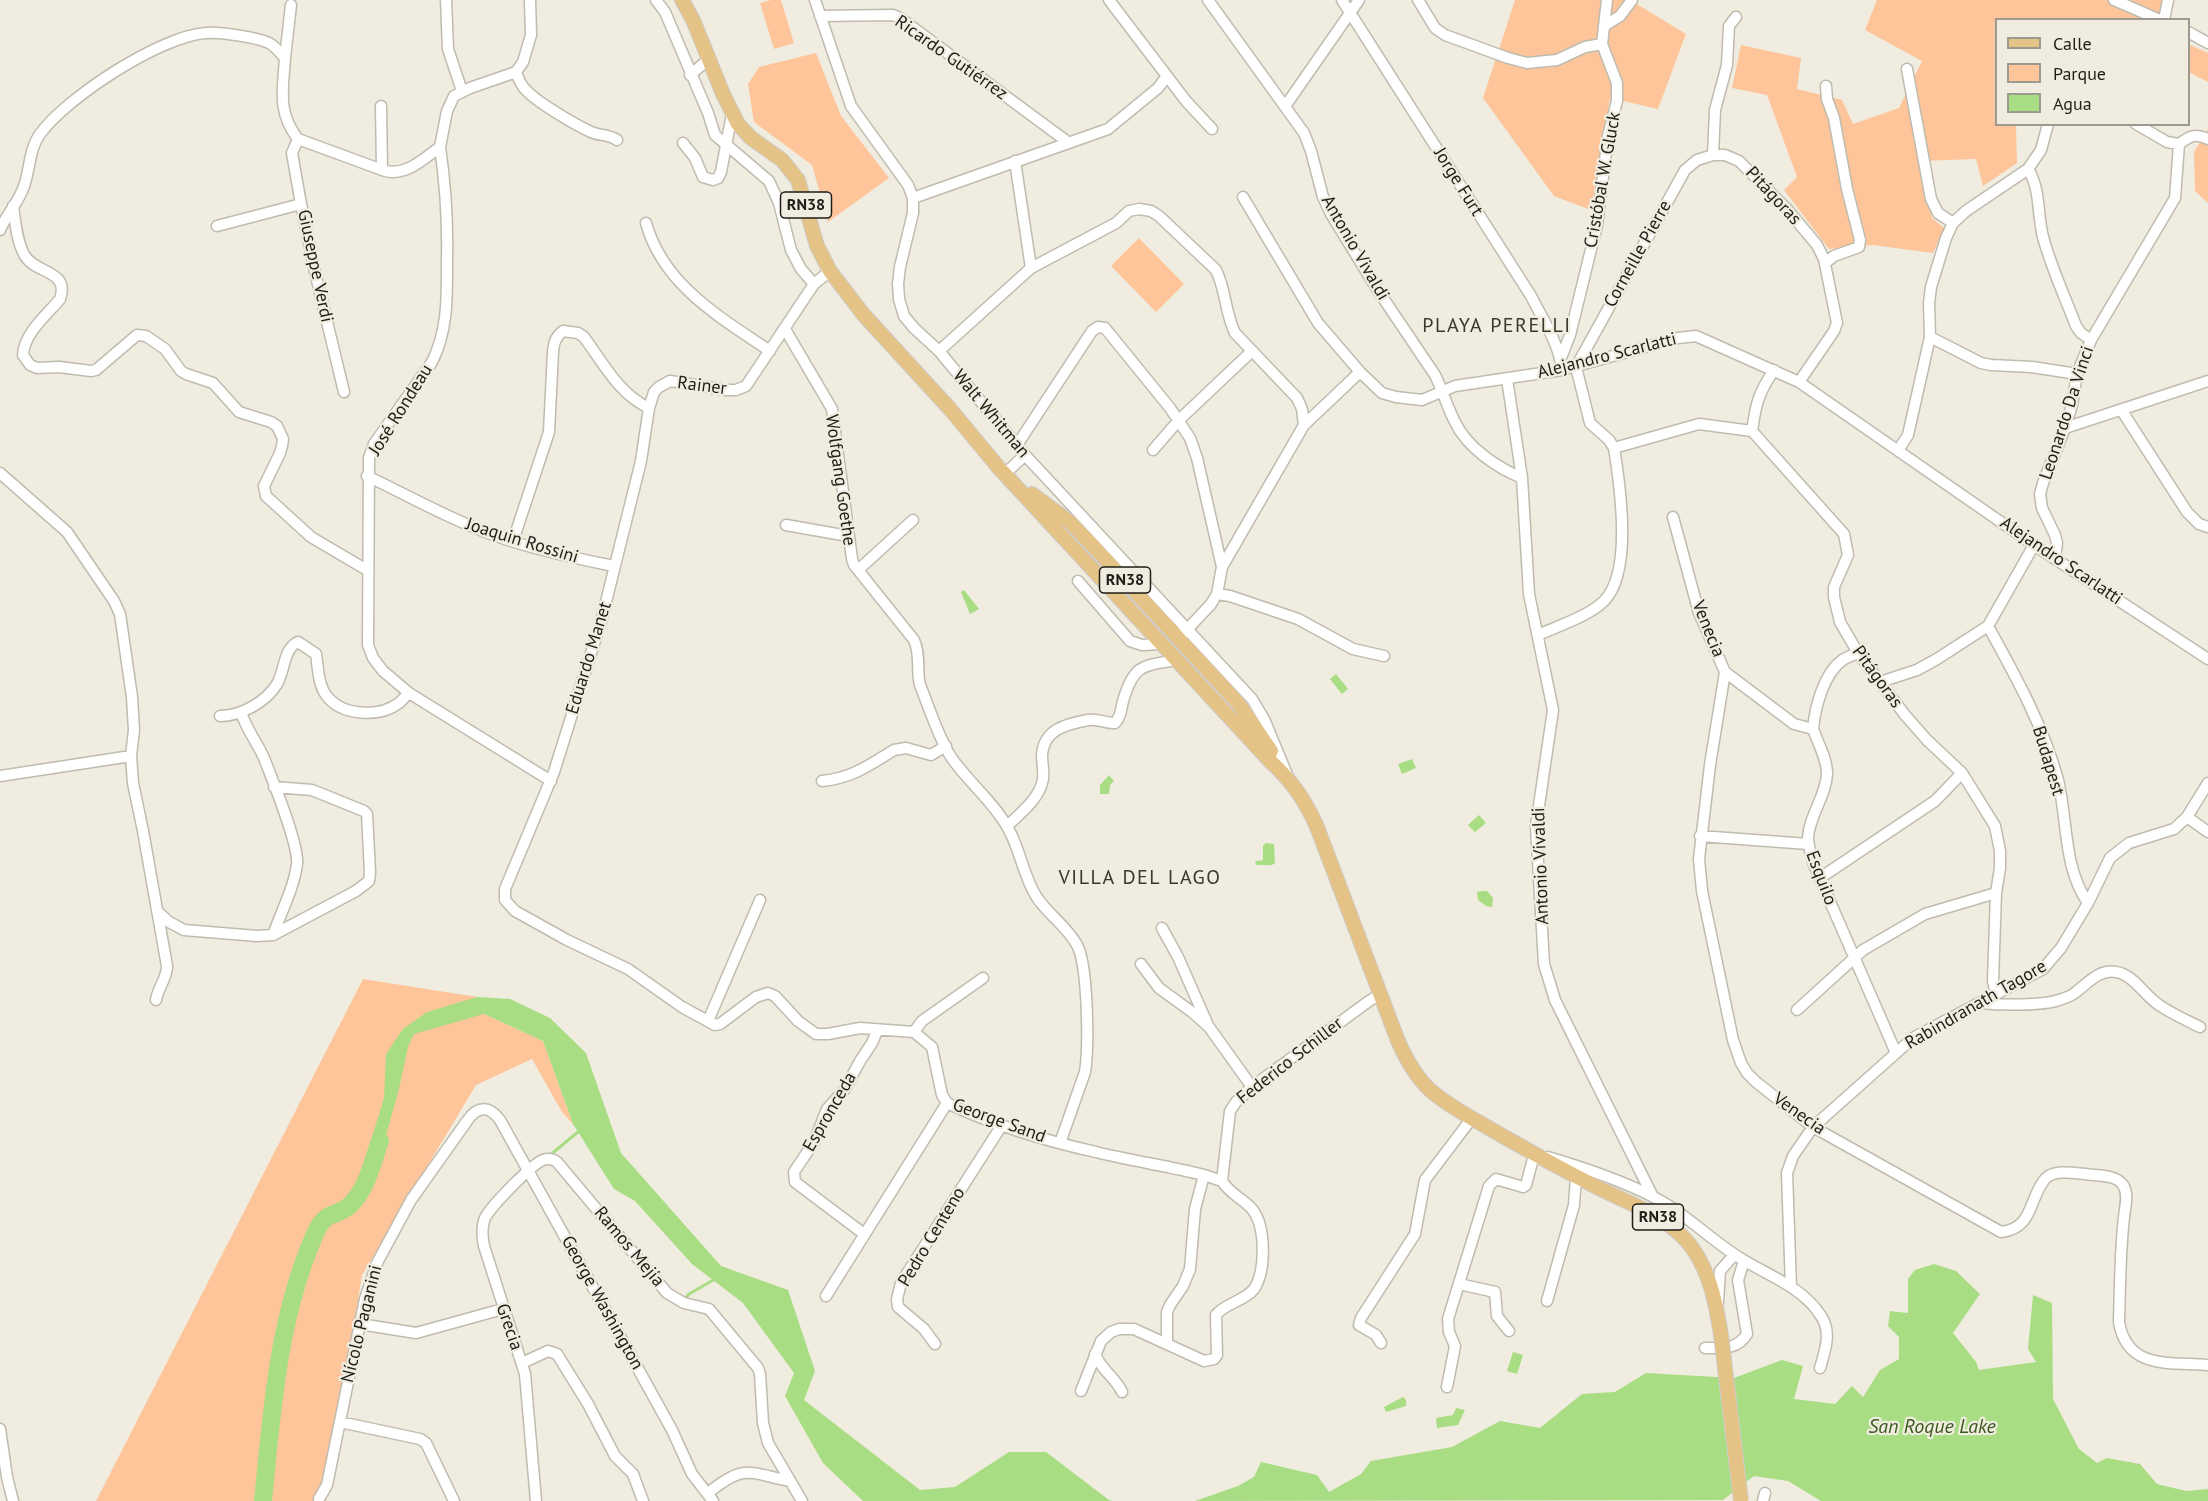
<!DOCTYPE html>
<meta charset="utf-8">
<style>
body{margin:0}
#map{position:relative;width:2208px;height:1501px;overflow:hidden;background:#f0ecdf;font-family:"PT Sans",sans-serif}
canvas{display:block}
.legend{position:absolute;left:1995px;top:18px;width:195px;height:108px;box-sizing:border-box;background:#f0ecdf;border:2px solid #9c998f;margin:0;padding:8px 10px;list-style:none;font-size:18px;color:#1e1d18}
.legend li{display:flex;align-items:center;gap:12px;height:30px}
.legend b{width:30px;border:2px solid #9c998f}
</style>
<div id="map">
<canvas width="2208" height="1501"></canvas>
<ul class="legend">
<li><b style="height:8px;background:#e5c286"></b>Calle</li>
<li><b style="height:16px;background:#fec59a"></b>Parque</li>
<li><b style="height:16px;background:#a9dd84"></b>Agua</li>
</ul>
</div>
<script>
const ctx = document.querySelector('canvas').getContext('2d');
ctx.lineJoin = 'round';
function fillPath(path, color) { ctx.fillStyle = color; ctx.fill(path, 'evenodd'); }
function trace(path, color, width, dash) { ctx.strokeStyle = color; ctx.lineWidth = width; ctx.lineCap = dash ? 'butt' : 'round'; ctx.setLineDash(dash || []); ctx.stroke(path); }
function write(font, color, halo, rows, align = 'center') {
  ctx.font = font + ' "PT Sans",sans-serif'; ctx.lineWidth = 4.5; ctx.setLineDash([]); ctx.textBaseline = 'middle'; ctx.strokeStyle = halo; ctx.fillStyle = color; for (const [text, x, y, turn = 0] of rows) {
    ctx.save(); ctx.translate(x, y); ctx.rotate((+turn || 0) * Math.PI / 180); ctx.textAlign = isNaN(turn) ? turn : align; if (halo) ctx.strokeText(text, 0, 0); ctx.fillText(text, 0, 0); ctx.restore();
  }
}
const green = new Path2D(`
 M771,0H781L794,43L774,49L760,3Z
 M1515,0H1630L1686,34L1658,109L1610,98L1591,210L1554,196L1483,98Z
 M1877,0H2163L2159,19L1996,20V124L2016,125L2017,163L1983,186L1976,159L1920,161L1932,218L1944,228L1933,253L1873,245L1829,249L1784,190L1797,177L1767,95L1732,88L1741,45L1801,58L1797,89L1842,100L1853,124L1899,108L1922,61L1865,30Z
 M2188,44L2208,53V82L2189,72Z
 M816,53L841,116L889,178L828,222L812,165L754,122L748,84L759,67Z
 M2208,129V203L2195,191L2194,152Z
 M1139,238L1184,284L1156,312L1111,266Z
 M363,979L477,997L484,1014L543,1041L573,1124L562,1112L532,1059L476,1085L362,1275L326,1501H96Z`);
const water = new Path2D(`
 M964,590L979,609L970,614L961,592Z
 M1336,674L1348,689L1342,694L1330,679Z
 M1412,759L1416,768L1402,774L1398,764Z
 M1109,775L1114,781L1110,785L1109,794H1100V785Z
 M1479,815L1486,823L1475,832L1468,825Z
 M1266,843L1274,844L1275,863L1272,865H1257L1255,863L1256,861L1263,860V846Z
 M1482,891H1487L1493,898L1492,907L1486,906L1478,900L1477,892Z
 M477,997L510,999L550,1018L586,1053L621,1153L721,1266L788,1290L815,1371L804,1400L920,1490L955,1487L1009,1452H1046L1109,1500L1113,1501H863L823,1463L785,1396L794,1373L743,1303L692,1264L635,1201L614,1189L573,1124L543,1041L484,1014L414,1034L408,1047L399,1089L378,1164L365,1160L384,1098L386,1054L403,1029L427,1012Z
 M1934,1264L1956,1271L1980,1294L1953,1333L1976,1362L1979,1370L2036,1362L2028,1349L2033,1295L2052,1303L2053,1399L2079,1449L2097,1463L2107,1458L2140,1464L2157,1484L2186,1491L2208,1489V1501H1821L1788,1481L1754,1476L1723,1500L1195,1501L1238,1486L1254,1477L1261,1462L1317,1475L1329,1492L1361,1474L1371,1461L1452,1447L1500,1421L1540,1428L1582,1394L1615,1392L1646,1373L1734,1378L1782,1360L1803,1366L1794,1399L1835,1404L1852,1386L1863,1397L1880,1370L1899,1359V1337L1888,1326L1890,1311L1908,1313V1279L1915,1270Z
 M1513,1352L1523,1355L1517,1374L1507,1371Z
 M1403,1397L1406,1400V1406L1386,1412L1384,1407Z
 M1456,1408L1465,1410L1458,1425L1437,1428L1436,1418L1453,1415Z`);
const stream = new Path2D(`
 M549,1156L578,1132
 M683,1301L689,1294L715,1279`);
const river = new Path2D(`
 M263,1501C272,1410 278,1318 315,1234C326,1209 335,1218 349,1206C367,1190 372,1163 380,1141`);
const minor = new Path2D(`
 M446,0L448,49L462,91
 M656,0L665,12L708,113L715,135L769,181L779,203L791,250L801,269L814,284
 M815,0L851,106L908,185L913,198V213L900,267L898,284L899,299L904,316L914,328L939,351L1025,455L1252,699L1264,719L1288,777
 M1109,0L1186,101L1212,129
 M1208,0L1304,133L1311,151L1323,197L1331,214L1377,289L1435,375C1443,391 1447,407 1455,422C1467,448 1498,468 1522,478
 M1342,0L1531,296C1543,320 1559,343 1562,370
 M1418,0L1435,28L1445,35L1508,58L1527,63L1557,60L1585,47L1602,44
 M2114,0L2160,20
 M820,16L893,15L900,18L1069,143
 M2164,20L2168,0
 M1604,26L1620,16L1632,0
 M2188,32L2208,43
 M285,58L291,5
 M1907,69L1931,199L1938,213L1953,223
 M516,72C518,78 520,83 524,88C536,102 574,124 591,132C600,136 608,134 617,140
 M690,75L709,59
 M1286,105L1359,0
 M381,106L382,170
 M2136,124L2167,142L2179,144
 M298,139L292,153L301,204L315,272L344,392
 M683,143L695,158L703,177L713,180L718,178L721,172L732,114
 M2179,144C2190,136 2195,133 2208,139
 M440,147C446,188 448,221 447,262C447,297 448,330 432,362L374,444L369,458L368,645L373,658L383,671L409,693L551,781
 M1713,155L1715,110L1727,65L1729,26L1736,17
 M1015,161L1031,268
 M2028,169C2041,190 2037,214 2043,237C2051,267 2065,297 2076,326L2081,333L2091,340
 M1243,197L1318,323L1360,372L1382,393L1396,397L1422,400L1455,386L1562,370L1678,338L1696,336L1799,382L2034,545L2208,659
 M913,198L1108,129L1158,88L1167,76
 M13,206C15,221 17,243 25,256C36,274 70,270 60,299C47,315 24,333 23,355L30,365L37,368L59,367L91,371L96,370L137,335L146,336L165,349L181,371L186,374L213,383L239,412L271,422L277,426L283,439L282,446L280,453L264,486L266,496L311,537L367,570
 M646,223C663,285 721,318 770,351
 M217,226L301,204
 M0,230C6,215 19,202 24,186C30,170 29,149 40,134C66,98 160,36 206,33C220,32 256,37 269,43C275,46 280,53 285,58C283,90 277,112 298,139L385,171C407,176 423,159 440,147L447,111L454,96L470,88L516,72L523,62L531,35L530,0
 M1825,263L1834,256L1859,247L1860,240L1847,189L1834,118L1827,99L1826,86
 M830,271L814,284L746,386L736,390H726L670,381L659,387L654,392L649,408L641,461L602,618L554,772L505,889V900L515,911L567,940L628,969L682,1007L715,1025L720,1024L756,997L768,993L775,996L798,1021L816,1034H828L860,1028L914,1032L932,1047L942,1095L947,1103C994,1125 1046,1141 1096,1152C1132,1161 1168,1166 1204,1175
 M785,329L832,409L852,559L854,565L914,640C921,655 916,670 920,685C929,707 938,737 951,757C968,782 993,801 1008,828C1020,849 1023,875 1036,896C1047,914 1067,926 1077,945C1088,965 1089,1047 1085,1072L1060,1143
 M1930,337L1981,363L1991,365L2032,367L2077,374
 M939,351L1031,268L1116,223L1129,211L1139,209L1151,211L1159,216L1216,270C1226,290 1225,313 1235,333L1297,398L1302,409L1304,425
 M1561,358L1570,335L1597,225L1608,136L1617,101V83L1602,44L1607,0
 M1774,370C1758,394 1756,403 1752,431L1844,534L1848,555L1834,587V597L1840,622L1858,653L1905,715L1927,740L1962,773L1995,826L2000,851V868L1996,893L1993,981L1996,995
 M1507,379L1522,478L1529,594L1553,710L1536,826L1544,964L1555,1000L1653,1197
 M2122,411L2187,512L2199,524L2208,527
 M2065,428L2208,381
 M1017,445L1092,331L1098,327L1105,328L1170,408L1190,438L1197,458L1222,567
 M1614,448L1699,424L1752,431
 M1899,449L1908,435L1930,337L1929,303L1931,287L1946,238L1953,223L1966,211L2028,169L2041,150L2048,124
 M1153,450L1179,420L1252,351
 M1009,470L1025,455
 M0,473L67,532L114,601L120,614L132,697L134,730L131,756L133,783L143,831L167,966C167,979 158,987 156,1000
 M367,476C409,496 449,519 493,535C532,549 573,558 614,566
 M1673,517L1699,613L1725,672L1710,765L1699,859L1702,891L1733,1040L1741,1063L1747,1073L1756,1082L1813,1127L2001,1232C2034,1228 2028,1200 2045,1179C2054,1169 2073,1173 2085,1174C2096,1176 2116,1174 2123,1185C2129,1194 2125,1207 2124,1217C2120,1252 2120,1287 2119,1322C2127,1370 2170,1362 2208,1365
 M786,525L848,536
 M513,541L549,432L553,352C554,342 555,338 563,331L578,333L584,337C603,363 619,394 649,408
 M2055,557L2057,543L2055,535L2042,508L2040,494L2043,483L2065,428L2072,405L2077,374L2091,340L2175,198L2179,144
 M858,570L913,520
 M1078,581L1130,641L1142,645L1163,644
 M1217,594L1230,596L1298,619L1353,649L1384,656
 M1988,626C2015,675 2043,725 2058,780C2068,822 2063,867 2088,903
 M1183,634L1211,604L1217,594L1222,567L1304,425L1360,372
 M1538,635C1558,626 1589,616 1604,601C1633,572 1620,485 1614,448L1609,440L1590,423L1576,367L1685,170L1697,160L1713,155H1725L1739,161L1786,208L1817,245L1824,259L1837,323L1834,331L1799,382
 M1725,672L1794,724L1813,729C1818,743 1827,759 1827,774C1826,796 1809,816 1808,838C1808,847 1812,856 1814,865L1896,1053
 M1880,682L1917,670L1937,659L1988,626L2034,545
 M241,712C246,729 257,742 264,758C272,779 299,844 297,864C294,888 281,912 273,935
 M220,716C241,716 266,702 277,684C285,671 283,649 298,642L316,654C318,667 318,684 326,695C341,716 379,718 399,703C402,701 405,696 409,693
 M1813,729C1815,707 1824,672 1844,659C1848,657 1853,655 1858,653
 M0,776L131,756
 M822,781C852,778 868,766 894,750L906,748L931,755L946,746
 M2187,817L2208,832
 M1007,826C1021,813 1040,798 1043,779C1044,771 1042,763 1042,756C1043,729 1067,724 1088,720C1099,718 1106,724 1115,723C1121,717 1121,709 1123,701C1134,664 1142,666 1177,660
 M1700,836L1808,844
 M1820,878L1935,801L1962,773
 M157,911L169,922L184,930L257,936L273,935L356,891L369,881L370,873L367,814L364,811L312,790L274,787
 M1162,928L1178,957L1207,1023
 M1141,964L1159,988L1192,1012L1209,1027L1252,1087
 M1981,1003C2001,1005 2041,1006 2059,1000C2065,998 2072,996 2076,992C2088,983 2099,969 2116,972C2133,974 2145,996 2159,1005C2172,1014 2186,1020 2200,1027
 M1797,1010L1863,950L1925,914L1996,893
 M708,1021L760,900
 M914,1032L922,1021L983,978
 M1548,1157C1585,1168 1633,1184 1666,1204C1692,1220 1714,1242 1740,1258C1767,1275 1803,1287 1821,1316C1832,1332 1825,1351 1820,1368
 M1222,1181L1230,1111L1236,1102L1252,1087L1369,1001L1379,995
 M864,1234L795,1182L794,1172L814,1142L827,1109L845,1089L860,1061L872,1043L877,1031
 M1459,1284L1495,1292L1497,1316L1509,1331
 M1791,1287L1787,1173L1793,1156L1813,1127L1913,1038L2043,969L2061,948L2088,903L2110,858L2129,843L2174,829L2187,817L2208,783
 M826,1296L947,1103
 M1547,1301L1574,1205L1576,1177
 M1718,1302L1720,1271L1734,1255
 M360,1324L416,1333L503,1309
 M1167,1343V1312L1170,1305L1183,1286L1190,1269L1195,1209L1204,1175L1222,1181
 M1381,1343L1376,1335L1359,1325L1361,1318L1415,1234L1425,1180L1472,1118
 M935,1344L924,1329L898,1307L897,1299L901,1283L1002,1125
 M1705,1348C1722,1348 1737,1350 1747,1334L1738,1280L1744,1261
 M1095,1354C1101,1370 1115,1377 1122,1392
 M522,1363L548,1351L557,1354L588,1404L615,1456L633,1474L643,1501
 M1447,1387L1455,1346L1449,1332L1448,1319L1489,1186L1496,1179L1523,1187L1526,1185L1534,1155
 M1081,1391L1101,1341L1111,1332L1119,1329H1134L1204,1361L1214,1359L1217,1355L1216,1315C1225,1303 1245,1301 1254,1289C1266,1271 1266,1226 1252,1209C1242,1198 1230,1194 1222,1181
 M340,1422L420,1439L426,1443L454,1501
 M0,1429L7,1477L13,1501
 M708,1493C746,1463 748,1473 790,1481
 M319,1499L327,1485L365,1299L377,1263L411,1200L467,1121C477,1106 489,1105 500,1120L672,1430L692,1474L713,1501
 M536,1501L525,1374L484,1246C482,1236 481,1227 485,1218C491,1206 531,1165 543,1160C549,1158 553,1159 557,1162L667,1293L684,1303L709,1309L758,1368L760,1374L763,1423L768,1443L802,1501
 M1763,1501L1765,1493`);
const major = new Path2D(`
 M682,0L693,20L723,94L738,124L751,138L782,160L798,180L817,246L830,271L863,314L950,409
 M945,403L999,468L1270,761C1292,781 1305,800 1317,827L1398,1041C1406,1059 1415,1076 1430,1090C1447,1105 1468,1116 1487,1127C1527,1150 1566,1172 1607,1192C1638,1207 1673,1220 1693,1249C1711,1275 1716,1305 1721,1335
 M1032,494L1071,523L1093,546L1238,703L1271,751`);
const majorBridge = new Path2D(`
 M1721,1335L1741,1501`);
const shields = [
 [806,205,51],
 [1125,580,51],
 [1658,1217,51]
];
const shieldNames = [
 ["RN38",806,205],
 ["RN38",1125,580],
 ["RN38",1658,1217]
];
const streetNames = [
 ["Ricardo Gutiérrez",951,58,35],
 ["Cristóbal W. Gluck",1603,180,-80],
 ["Jorge Furt",1458,182,58],
 ["Pitágoras",1773,196,47],
 ["Antonio Vivaldi",1355,248,60],
 ["Corneille Pierre",1638,254,-61],
 ["Giuseppe Verdi",315,266,78],
 ["Alejandro Scarlatti",1607,356,-14],
 ["Rainer",702,386,7],
 ["José Rondeau",401,410,-58],
 ["Leonardo Da Vinci",2067,413,-72],
 ["Walt Whitman",991,414,50],
 ["Wolfgang Goethe",840,480,82],
 ["Joaquin Rossini",522,541,17],
 ["Alejandro Scarlatti",2061,561,34],
 ["Venecia",1708,629,68],
 ["Eduardo Manet",589,658,-73],
 ["Pitágoras",1877,677,54],
 ["Budapest",2048,761,73],
 ["Antonio Vivaldi",1541,866,-92],
 ["Esquilo",1821,878,69],
 ["Rabindranath Tagore",1976,1005,-30],
 ["Federico Schiller",1290,1061,-38],
 ["Espronceda",830,1112,-60],
 ["Venecia",1799,1114,35],
 ["George Sand",999,1121,20],
 ["Pedro Centeno",932,1237,-59],
 ["Ramos Mejía",629,1247,50],
 ["George Washington",602,1303,61],
 ["Nícolo Paganini",362,1324,-76],
 ["Grecia",509,1327,71]
];
const neighbourhoodNames = [
 ["PLAYA PERELLI",1497,326],
 ["VILLA DEL LAGO",1140,878]
];
const waterNames = [
 ["San Roque Lake",1932,1427]
];
fillPath(green, '#fec59a');
fillPath(water, '#a9dd84');
trace(stream, '#a9dd84', 3);
trace(river, '#a9dd84', 18);
trace(minor, '#bfbbae', 13);
trace(major, '#cecdcc', 16);
trace(minor, '#fff', 10);
trace(major, '#e5c286', 14);
trace(majorBridge, '#cecdcc', 16, []);
trace(majorBridge, '#e5c286', 14);
for (const [x, y, w] of shields) { const box = new Path2D(); box.roundRect(x - w / 2, y - 13, w, 26, 4.5); ctx.fillStyle = '#f0ecdf'; ctx.fill(box); trace(box, '#1e1d18', 1.5); }
write('bold 16px', '#1e1d18', null, shieldNames);
write('18px', '#1e1d18', '#f0ecdf', streetNames);
ctx.letterSpacing = '1.5px';
write('20px', '#3a382d', '#f0ecdf', neighbourhoodNames);
ctx.letterSpacing = '0px';
write('italic 20px', '#395a1e', '#f0ecdf', waterNames);
</script>
